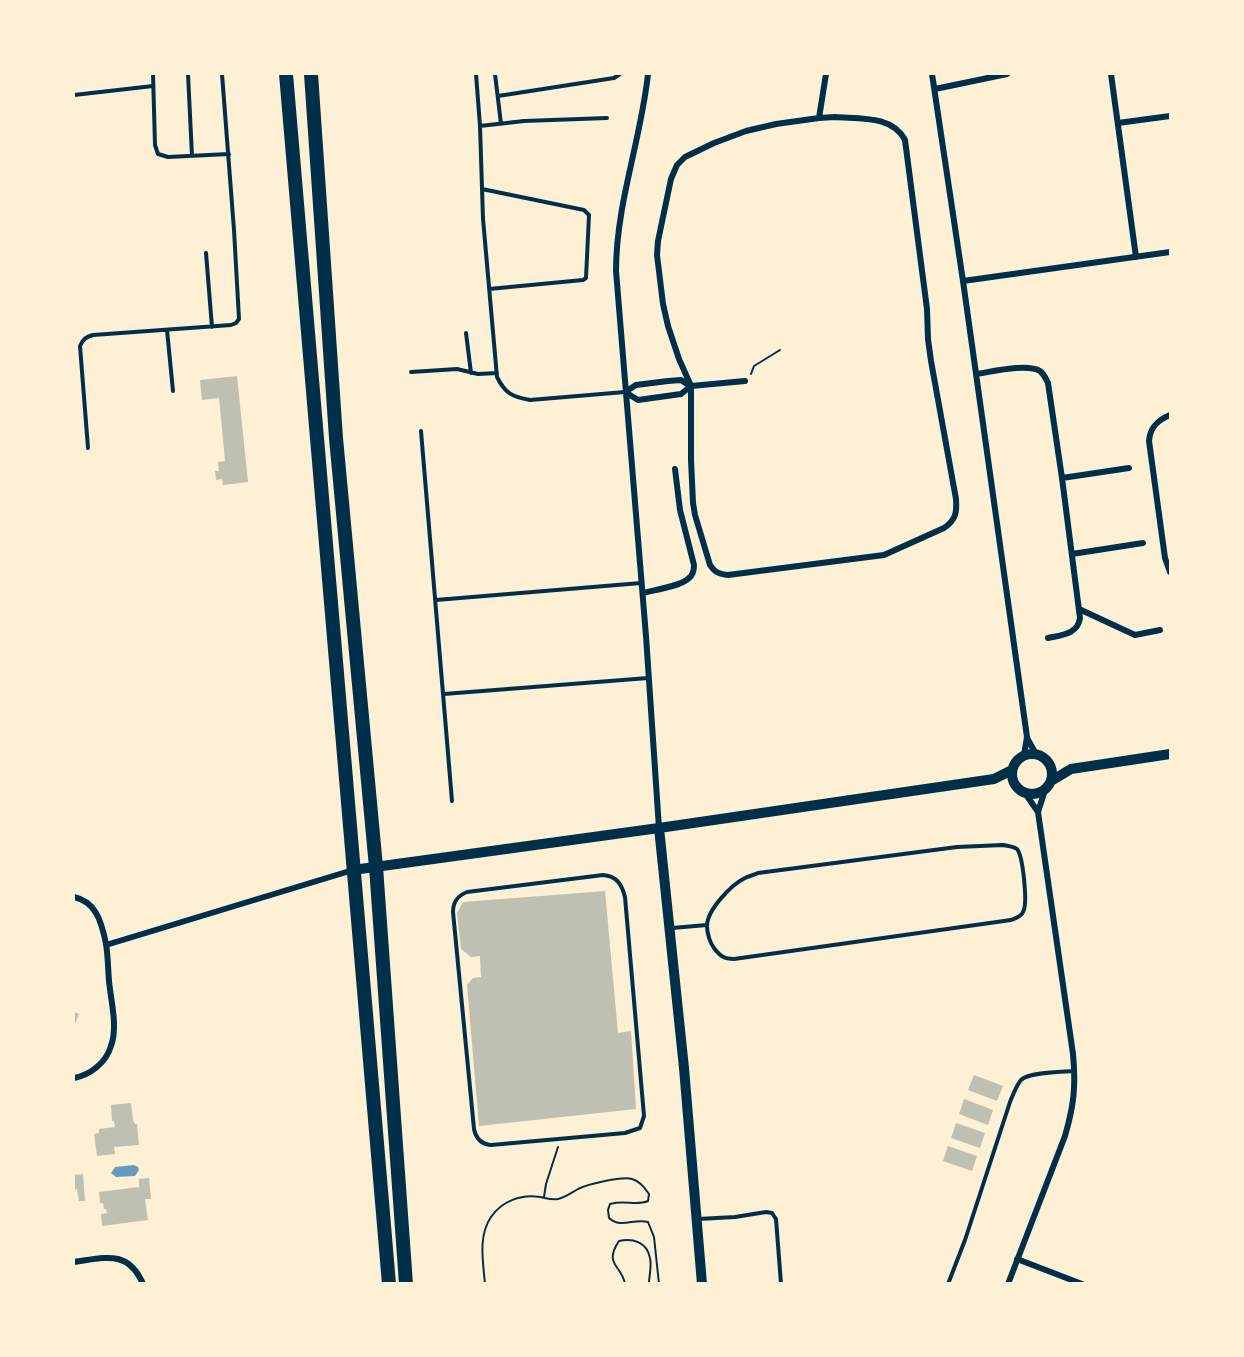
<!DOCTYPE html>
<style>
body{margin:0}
#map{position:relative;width:1244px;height:1357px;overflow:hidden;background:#fdf0d5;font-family:"Zilla Slab",serif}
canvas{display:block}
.frame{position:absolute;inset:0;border:75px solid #fdf0d5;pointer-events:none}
</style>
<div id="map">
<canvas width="1244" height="1357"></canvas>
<div class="frame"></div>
</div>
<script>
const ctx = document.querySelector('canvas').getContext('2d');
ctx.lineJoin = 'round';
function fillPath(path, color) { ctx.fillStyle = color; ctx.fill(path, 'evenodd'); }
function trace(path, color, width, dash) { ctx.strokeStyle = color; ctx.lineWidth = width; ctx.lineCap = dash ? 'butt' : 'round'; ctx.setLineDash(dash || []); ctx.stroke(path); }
const water = new Path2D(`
 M134,1165L138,1167L139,1170L135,1176L116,1177L111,1173L115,1167Z`);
const building = new Path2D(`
 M237,376L248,482L223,485L222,479L216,480L215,471H219L218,462L225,461L219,398L202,400L200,380Z
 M605,891L618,1033L631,1031L636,1109L479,1126L467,985L473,978L481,977L480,956L471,957L461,949L457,913L463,902Z
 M74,1012L79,1014L74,1026Z
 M974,1075L1003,1086L997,1101L968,1090Z
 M964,1099L993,1110L988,1125L959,1114Z
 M131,1103L133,1120L135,1124H137L139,1145L114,1147L115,1154L97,1156L94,1134L99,1133V1129L115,1127L114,1121H112L111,1105Z
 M956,1123L985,1133L980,1148L951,1138Z
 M948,1146L977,1156L972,1171L943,1161Z
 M83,1174L85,1201H79L77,1189L74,1190V1175Z
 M149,1178L151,1199H145L148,1220L102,1226L101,1214L107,1213L106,1209H104L103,1203H100L99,1192L139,1187V1179Z`);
const path = new Path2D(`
 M751,374L754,366L780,350
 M544,1197L546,1184L558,1147
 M485,1284C483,1261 478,1236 491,1217C502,1201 521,1194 540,1197C546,1198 551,1200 558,1199C566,1197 571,1193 578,1189C588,1184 622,1176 632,1179C640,1181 645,1188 649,1194L648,1201C637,1206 625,1200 610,1204L608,1210L609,1218C621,1229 634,1218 648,1222L654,1237L659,1284
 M625,1284C622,1265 603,1265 619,1241C633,1238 647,1242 650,1258C652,1266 649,1275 649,1284`);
const service = new Path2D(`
 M153,74L155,145L158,154L168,157L229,154
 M188,74L192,156
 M476,74L480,126L483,219L497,377C505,393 512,397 530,400L625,392
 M495,74L501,124
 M74,95L153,86
 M498,96L614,78L620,74
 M480,126L524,121L607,118
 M482,189L584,210L589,215L586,278L583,280L489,289
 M206,253L212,327
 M167,330L173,391
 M466,333L471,373
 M411,372L457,369L478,374L497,373
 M421,431L452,801
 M88,448L80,346C83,339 86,337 93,335L231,325L236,323L239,319L234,230L222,74
 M436,600L641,583
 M444,694L648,678
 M1003,845C1007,846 1013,846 1017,849C1023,856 1028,904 1023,912C1021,917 1016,918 1011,920L734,959C724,959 720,956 714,948C710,943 707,933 707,926C707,910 731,885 745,878C749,876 754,875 758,873L957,847Z
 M603,875C617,876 622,885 625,897L644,1116L640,1128L625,1133L491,1145C481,1144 476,1139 474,1129L453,912C453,902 457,896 467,892Z
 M672,928L707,925
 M698,1219L735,1217L766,1212L772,1213L776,1219L781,1284
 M948,1284L965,1240L1010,1102C1013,1095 1016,1086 1021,1080C1029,1072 1062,1072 1074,1071`);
const minor = new Path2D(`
 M648,74C641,140 616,204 616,271L646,636L659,828
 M932,74L963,281L1027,737L1024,755
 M1111,74L1136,257
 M935,89L1007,74
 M835,117C859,119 892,115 905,140L927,309L928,339L931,361L956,499C957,512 956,520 944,528L884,555L728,575C720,574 715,573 710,565L695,515L693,503L691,460V386L679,359L668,326L663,304L657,255L658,241L671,179L677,165L685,157L714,143L746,131L776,124L819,118Z
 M819,118L826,74
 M1118,123L1170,116
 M963,281L1170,252
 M976,374C991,372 1027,363 1040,371C1044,374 1046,379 1048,383L1062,478L1080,618C1078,634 1062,635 1048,638
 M690,386L681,380L668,381L636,385L625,392L638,400L681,394L691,386L745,381
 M1170,415C1158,420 1150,427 1149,441L1165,558L1170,572
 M1062,478L1129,468
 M1072,554L1143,543
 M643,593C654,590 682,586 689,578C693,575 694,570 694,565L680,510L675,469
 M1079,609L1135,635L1160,630
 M1027,738L1036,754
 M1025,793L1038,812
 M74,897C83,899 91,904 96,913C101,921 104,934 106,944C108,956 108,969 109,981C111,1002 118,1026 111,1046C106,1063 90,1075 74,1078
 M106,945L353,870
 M1017,1259L1082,1284
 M74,1262C105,1258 128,1249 143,1284
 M1008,1284L1065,1136C1074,1105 1076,1086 1073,1054L1038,812L1045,790`);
const tertiary = new Path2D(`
 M1012 774a20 20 0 1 1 40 0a20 20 0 1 1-40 0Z
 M1051,781L1071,769L1170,754
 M659,828L684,1068L702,1284
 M353,870L659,828L994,779L1012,770`);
const primary = new Path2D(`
 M286,74L389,1284
 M311,74L336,438L376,867L406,1284`);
fillPath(water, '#669bbc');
fillPath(building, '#bec0b2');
trace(path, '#003049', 2);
trace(service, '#003049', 4);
trace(minor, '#003049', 6);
trace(tertiary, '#003049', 10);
trace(primary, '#003049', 14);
</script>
